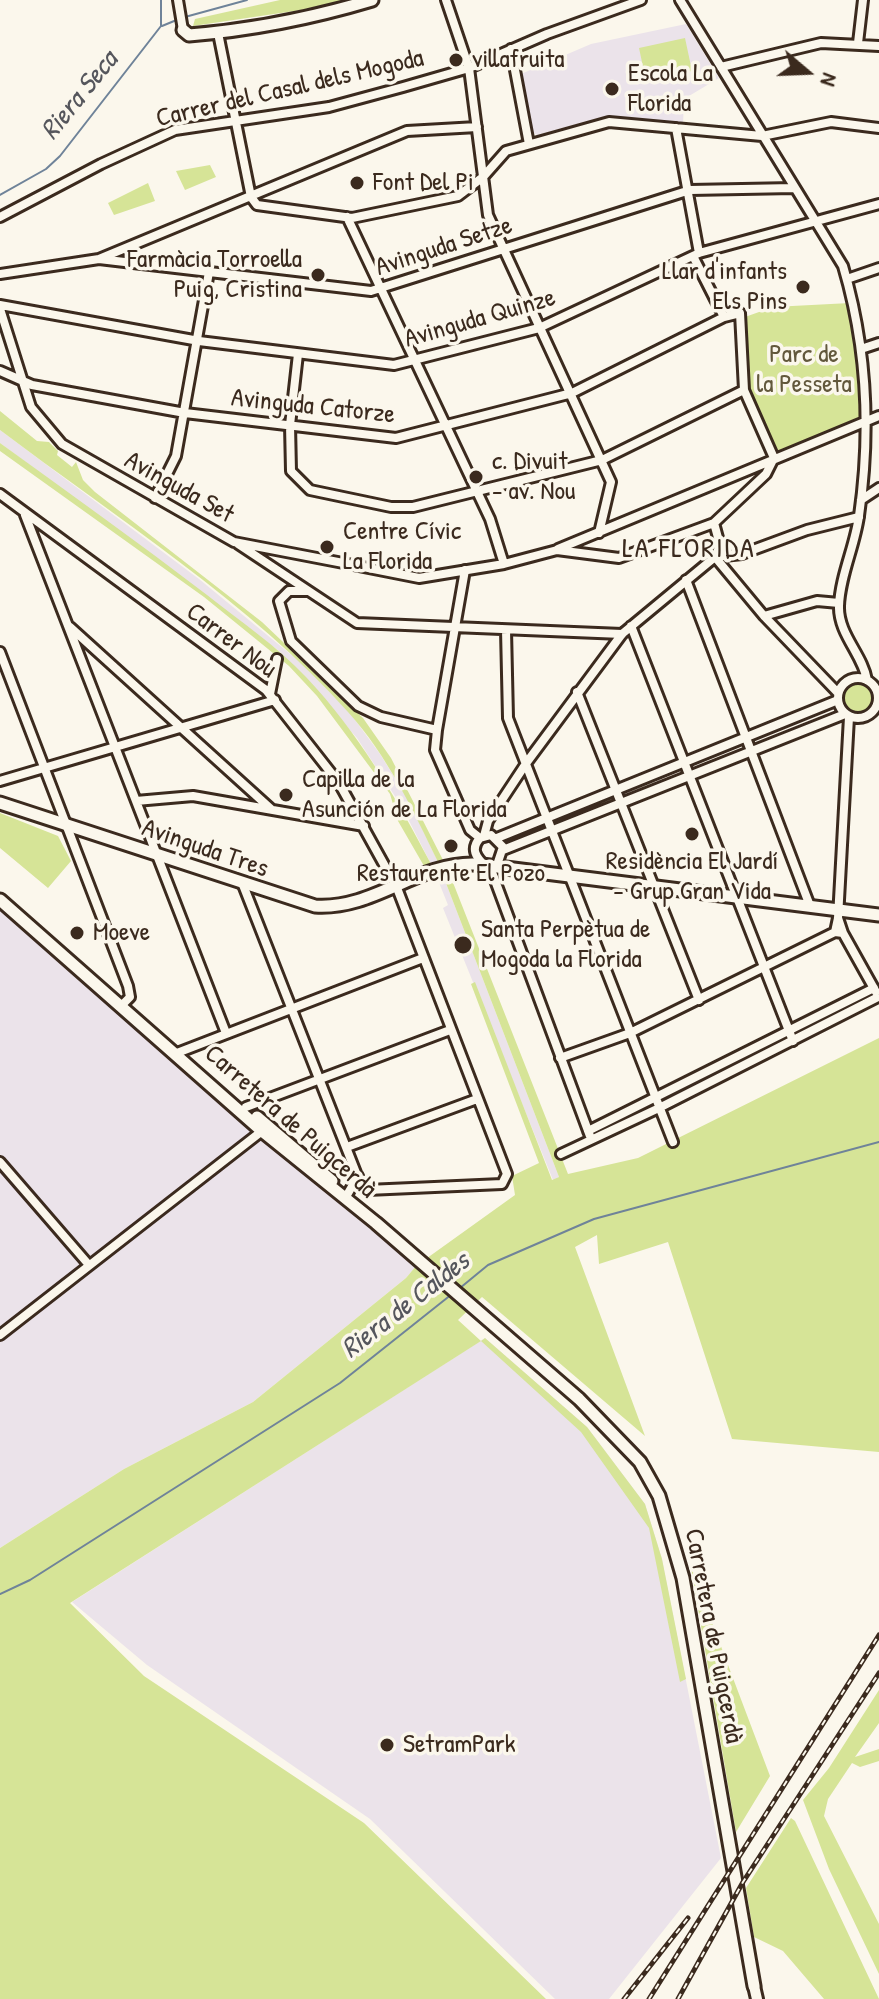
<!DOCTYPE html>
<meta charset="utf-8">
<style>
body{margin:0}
#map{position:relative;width:879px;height:1999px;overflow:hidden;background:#fbf7ec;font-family:"Patrick Hand",sans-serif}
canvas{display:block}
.north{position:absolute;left:767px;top:32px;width:80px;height:80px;-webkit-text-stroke:6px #fbf7ec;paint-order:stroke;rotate:109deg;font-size:22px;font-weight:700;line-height:32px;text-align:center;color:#3b2a1e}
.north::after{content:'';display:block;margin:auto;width:28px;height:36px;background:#3b2a1e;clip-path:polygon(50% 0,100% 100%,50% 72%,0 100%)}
</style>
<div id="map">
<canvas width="879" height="1999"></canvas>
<div class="north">N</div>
</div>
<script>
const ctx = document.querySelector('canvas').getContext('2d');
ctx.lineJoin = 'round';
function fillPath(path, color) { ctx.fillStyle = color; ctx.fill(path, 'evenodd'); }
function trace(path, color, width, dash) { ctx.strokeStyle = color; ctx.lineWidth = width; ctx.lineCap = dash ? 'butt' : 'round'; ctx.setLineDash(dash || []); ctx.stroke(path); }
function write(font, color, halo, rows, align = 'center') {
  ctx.font = font + ' "Patrick Hand",sans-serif'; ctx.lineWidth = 7; ctx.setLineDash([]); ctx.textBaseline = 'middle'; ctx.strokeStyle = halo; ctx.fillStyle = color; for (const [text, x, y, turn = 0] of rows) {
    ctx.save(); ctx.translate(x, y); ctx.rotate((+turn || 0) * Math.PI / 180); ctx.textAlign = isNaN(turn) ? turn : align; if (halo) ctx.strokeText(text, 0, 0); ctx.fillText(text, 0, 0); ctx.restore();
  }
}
const built = new Path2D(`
 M686,24L719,78L684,99L683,125L595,119L537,135L532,132L521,74L591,44Z
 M0,430L199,579L300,662L350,713L380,754L408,799L438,862L431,864L402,807L357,738L279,651L0,443Z
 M444,878L559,1177L553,1180L443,908L448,905L438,880Z
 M0,909L416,1266L406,1278L253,1402L124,1469L0,1548Z
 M485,1338L587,1427L645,1504L662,1559L721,1858L609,1999H555L370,1819L147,1665L72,1602Z`);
const green = new Path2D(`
 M280,0H344L301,10L193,26L195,19Z
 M685,38L692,71L646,81L639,48Z
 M210,165L216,177L185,190L176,171Z
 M148,183L155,201L114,215L108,203Z
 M850,303L860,367L861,419L783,453L777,450L750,390L745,317L773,307Z
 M0,411L37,441L49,442L58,451L57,455L72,467L76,462L83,480L95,492L262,622L363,718L391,758L443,860L438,862C413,810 387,755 348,712C252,604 115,517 0,430Z
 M0,443C69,493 139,543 207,595C240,621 277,646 306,677C358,732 396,797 431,864L424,866L398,821L390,794L317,696L289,666L204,597L0,451Z
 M838 698a20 20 0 1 1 40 0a20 20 0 1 1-40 0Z
 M0,813L58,836L71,861L48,888L0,848Z
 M450,875L568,1174L638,1158L879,1038V1452L732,1439L668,1242L599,1264L597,1235L575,1247L645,1436L482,1297L458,1320L481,1341L485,1338L587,1427L645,1504L662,1559L686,1679L680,1682L649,1528L581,1432L481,1341L70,1603L144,1676L364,1823L546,1999H0V1548L124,1469L253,1402L406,1278L416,1266L515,1195L512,1176L539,1163L471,984L475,982L552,1180L559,1177L444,878Z
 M691,1567L770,1776L736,1832Z
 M879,1690V1723L855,1757L879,1749V1761L860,1767L852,1763L828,1799L824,1816L879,1924V1974L829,1869L803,1800L829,1768Z
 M791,1818L795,1821L879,1999H824L783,1951L754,1937L746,1888Z`);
const stream = new Path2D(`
 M185,17L247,0
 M162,26L179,19
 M0,195L46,169L60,156L161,26V0
 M460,1288L488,1265L594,1219L879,1142
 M0,1594L30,1580L340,1383L452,1294`);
const minor = new Path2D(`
 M178,0L183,30
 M446,0L469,68L488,215L611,482L599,533
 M680,0L843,266C867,347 871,432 859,516C855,546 840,576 839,606C838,634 863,655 867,680
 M218,33L251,197
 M858,43L863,0
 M511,49L529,144
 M721,67L821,43L879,46
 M676,128L699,253
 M251,197L257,205L352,218L458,196L483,177L506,151L609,122L762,136L831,122L879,128
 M0,217L101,164L175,130L329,107L403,87L469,68L547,34L641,0
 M347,217L490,519L504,564
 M693,256L724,317L740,313L744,390L774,458
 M99,259L371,291L690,190L794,188
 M0,274L99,259L407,131L477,127
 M847,279L879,268
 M0,305L199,341L394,365L539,328L699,253L879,204
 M0,309L31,407L62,444L234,542L338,562L419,578L504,564L557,550L619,558L714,523L766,474L774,458
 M861,349L879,343
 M298,354L290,425L291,471L310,490L391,507H413L602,460L744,390
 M0,371L32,385L185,413L396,438L572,393L724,317
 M0,494L266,690L339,783L397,888L507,1174L502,1184L367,1190L362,1188L243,885
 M155,498L176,456L209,272
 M861,500L879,488
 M25,515L226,1033
 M238,544L357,623L622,634
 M558,549L879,416
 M715,557L764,616L838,693
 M715,557L742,554L807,530L859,517
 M686,580L810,906
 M308,591H289L279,601L291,641L358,706L381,717L437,730L435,750L470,830L480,838
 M764,616L817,601L839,603
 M631,626L793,1041
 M70,627L271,809
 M506,630L508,718L673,1142
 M0,652L128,986L130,997L122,1005
 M838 698a20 20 0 1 1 40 0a20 20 0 1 1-40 0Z
 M577,692L699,1000
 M270,694L277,659
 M437,730L465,570
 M0,781L275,700
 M136,801L193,796L364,826
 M484,836L488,821L527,762L622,634L715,557L720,545L714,523
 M497,838L838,700
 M503,850L845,714
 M485,866C476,857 470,849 480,838L491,835L503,847L496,868
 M490,867L590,1136
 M838,918L843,933L835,932L838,918L849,717
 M843,933L876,992
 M177,1053L423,958
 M560,1058L630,1033L835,932
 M246,1107L450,1030
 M588,1131L874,988
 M347,1147L477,1099
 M561,1154L659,1108L878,997
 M0,1162L89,1265
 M347,1195L358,1176
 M0,1335L262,1131`);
const tertiary = new Path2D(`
 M754,1986L757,1999`);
const secondary = new Path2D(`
 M183,30L189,35C251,30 312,18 372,0
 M0,803L315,906C374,910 416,863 474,864L879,915
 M0,900L262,1131L376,1223L579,1399L640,1462L659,1496L683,1578L754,1986
 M257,1117L332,1181`);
const rail = new Path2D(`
 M624,1999L688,1918
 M649,1999L879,1635
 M678,1999L743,1882L879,1673`);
const markers = [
 [456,60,8,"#3b2a1e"],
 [612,89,8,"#3b2a1e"],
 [357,183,8,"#3b2a1e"],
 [318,275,8,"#3b2a1e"],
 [803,287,8,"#3b2a1e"],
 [476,477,8,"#3b2a1e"],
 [327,547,8,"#3b2a1e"],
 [286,795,8,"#3b2a1e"],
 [692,834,8,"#3b2a1e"],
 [451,846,8,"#3b2a1e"],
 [77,933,8,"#3b2a1e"],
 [463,945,10,"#3b2a1e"],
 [387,1745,8,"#3b2a1e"]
];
const poiNames = [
 ["villafruita",472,60],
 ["Escola La",628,74],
 ["Florida",628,104],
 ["Font Del Pi",373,183],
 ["Farmàcia Torroella",302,260,"right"],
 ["Puig, Cristina",302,290,"right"],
 ["Llar d'infants",787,272,"right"],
 ["Els Pins",787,302,"right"],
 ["c. Divuit",492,462],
 ["- av. Nou",492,492],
 ["Centre Cívic",343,532],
 ["La Florida",343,562],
 ["Capilla de la",302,780],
 ["Asunción de La Florida",302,810],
 ["Residència El Jardí",692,862,"center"],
 ["- Grup Gran Vida",692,892,"center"],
 ["Restaurente El Pozo",451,874,"center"],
 ["Santa Perpètua de",481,930],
 ["Mogoda la Florida",481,960],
 ["Moeve",93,933],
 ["SetramPark",403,1745]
];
const streetNames = [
 ["Carrer del Casal dels Mogoda",290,89,-13],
 ["Avinguda Setze",444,247,-18],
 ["Avinguda Quinze",480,319,-16],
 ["Avinguda Catorze",313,407,6],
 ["Avinguda Set",179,488,29],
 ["Carrer Nou",231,641,37],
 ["Avinguda Tres",205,849,19],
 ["Carretera de Puigcerdà",290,1122,41],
 ["Carretera de Puigcerdà",713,1636,79]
];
const parkNames = [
 ["Parc de",804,355],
 ["la Pesseta",804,385]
];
const waterNames = [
 ["Riera Seca",80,96,-51],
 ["Riera de Caldes",406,1306,-38]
];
const neighbourhoodNames = [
 ["LA FLORIDA",689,550]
];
fillPath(built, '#ebe3ea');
fillPath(green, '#d6e497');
trace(stream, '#6f8399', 2);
trace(minor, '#3b2a1e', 14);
trace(tertiary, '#3b2a1e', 16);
trace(secondary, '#3b2a1e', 17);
trace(minor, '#fbf7ec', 8);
trace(tertiary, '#fbf7ec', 10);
trace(secondary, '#fbf7ec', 11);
trace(rail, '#3b2a1e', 5);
trace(rail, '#fbf7ec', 2, [6]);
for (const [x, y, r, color] of markers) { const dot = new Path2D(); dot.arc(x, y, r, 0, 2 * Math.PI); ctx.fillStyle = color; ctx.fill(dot); trace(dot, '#fbf7ec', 3); }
write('26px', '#3b2a1e', '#fbf7ec', poiNames, 'left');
write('26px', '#3b2a1e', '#fbf7ec', streetNames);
write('26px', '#62583c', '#fbf7ec', parkNames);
write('italic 28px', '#55565c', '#fbf7ec', waterNames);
ctx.letterSpacing = '2px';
write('28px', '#3b2a1e', '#fbf7ec', neighbourhoodNames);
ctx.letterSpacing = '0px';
</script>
